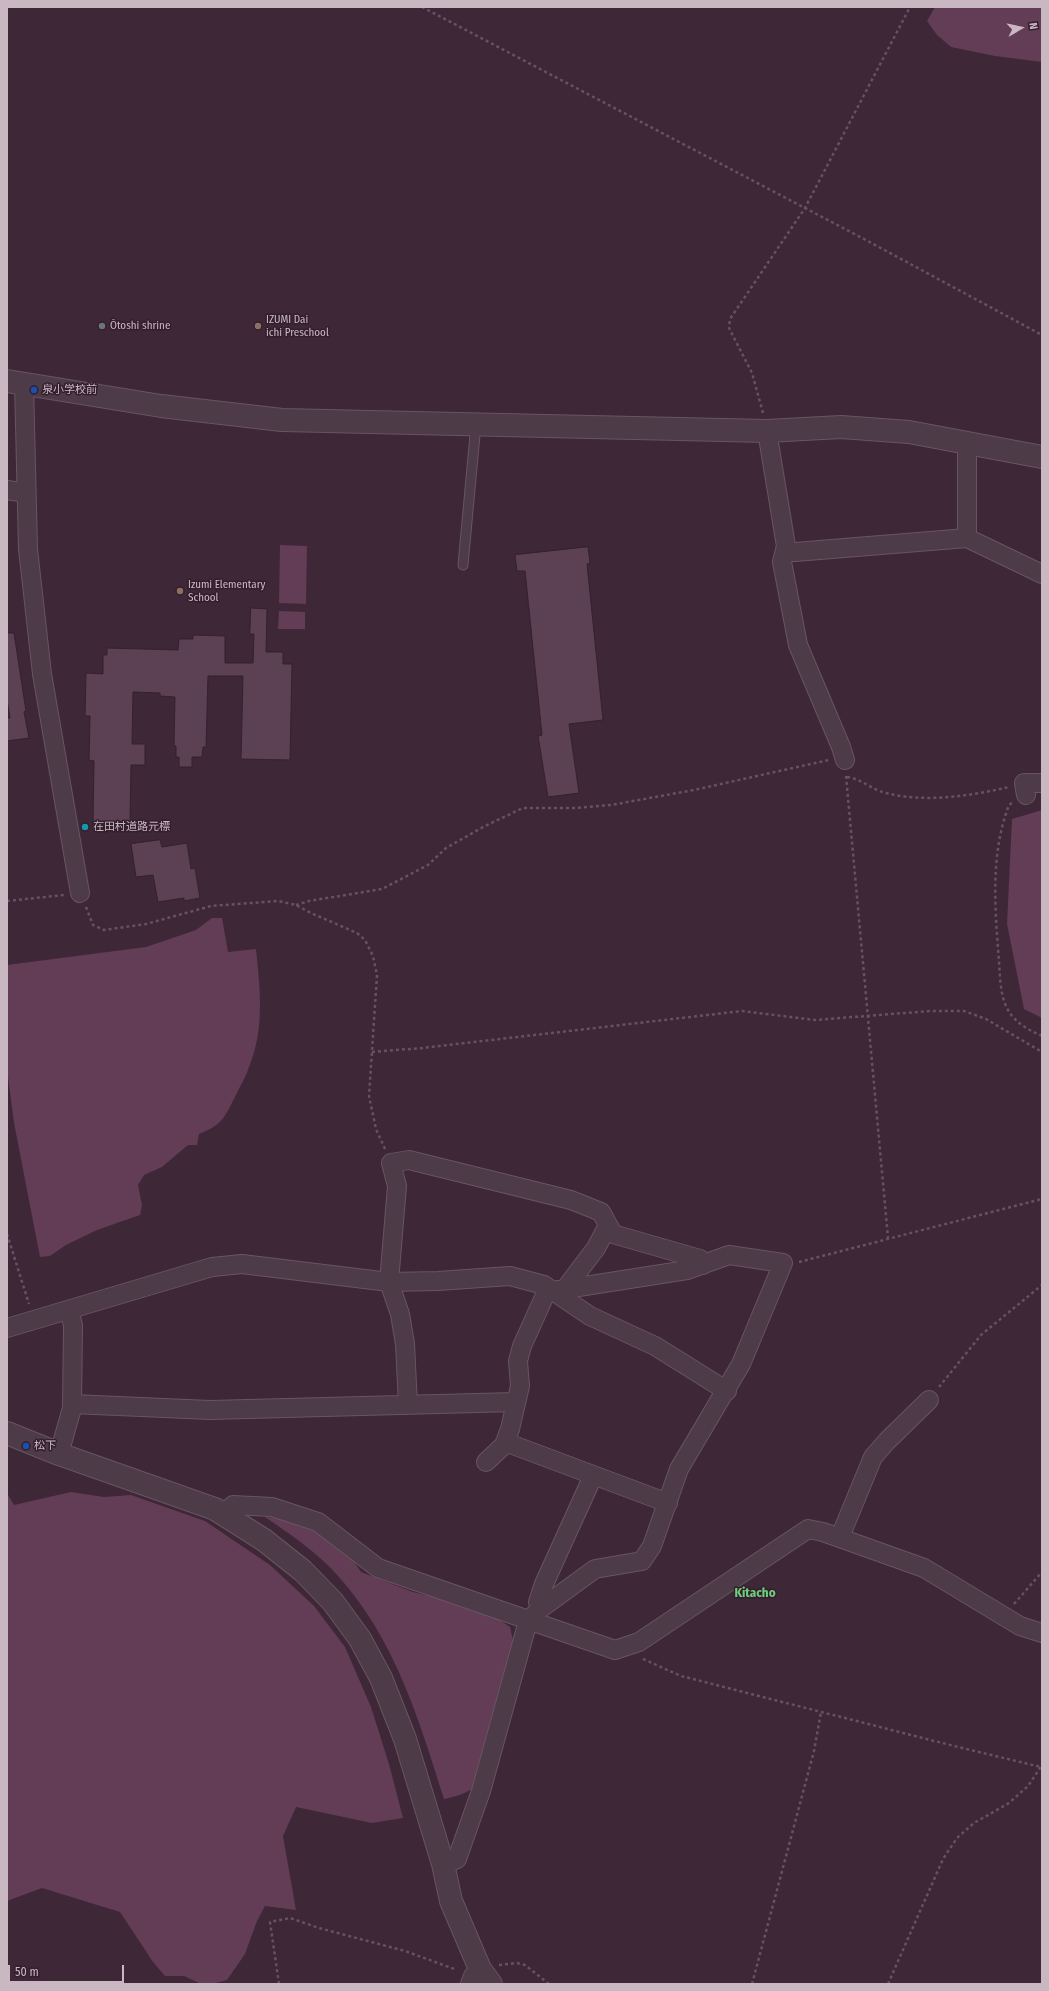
<!DOCTYPE html>
<meta charset="utf-8">
<style>
body{margin:0}
#map{position:relative;width:1049px;height:1991px;overflow:hidden;background:#3e2737;font-family:"Fira Sans Condensed",sans-serif}
canvas{display:block}
.frame{position:absolute;inset:0;border:8px solid #c9b7c2;pointer-events:none}
.north{position:absolute;left:1001px;top:8px;width:40px;height:40px;-webkit-text-stroke:3px #331f2d;paint-order:stroke;rotate:81deg;font-size:11px;font-weight:700;line-height:16px;text-align:center;color:#c9b7c2}
.north::after{content:'';display:block;margin:auto;width:14px;height:18px;background:#c9b7c2;clip-path:polygon(50% 0,100% 100%,50% 72%,0 100%)}
.scale{position:absolute;left:8px;top:1965px;width:116px;height:18px;box-sizing:border-box;border:2px solid #c9b7c2;border-top:0;padding-left:5px;font-size:12px;line-height:14px;white-space:nowrap;color:#c9b7c2;-webkit-text-stroke:3px #331f2d;paint-order:stroke}
</style>
<div id="map">
<canvas width="1049" height="1991"></canvas>
<div class="frame"></div>
<div class="north">N</div>
<div class="scale">50 m</div>
</div>
<script>
const ctx = document.querySelector('canvas').getContext('2d');
ctx.lineJoin = 'round';
function fillPath(path, color) { ctx.fillStyle = color; ctx.fill(path, 'evenodd'); }
function trace(path, color, width, dash) { ctx.strokeStyle = color; ctx.lineWidth = width; ctx.lineCap = dash ? 'butt' : 'round'; ctx.setLineDash(dash || []); ctx.stroke(path); }
function write(font, color, halo, rows, align = 'center') {
  ctx.font = font + ' "Fira Sans Condensed","Noto Sans JP",sans-serif'; ctx.lineWidth = 3; ctx.setLineDash([]); ctx.textBaseline = 'middle'; ctx.strokeStyle = halo; ctx.fillStyle = color; for (const [text, x, y, turn = 0] of rows) {
    ctx.save(); ctx.translate(x, y); ctx.rotate((+turn || 0) * Math.PI / 180); ctx.textAlign = isNaN(turn) ? turn : align; if (halo) ctx.strokeText(text, 0, 0); ctx.fillText(text, 0, 0); ctx.restore();
  }
}
const water = new Path2D(`
 M935,7H1042V62L995,56L951,47L937,35L927,21Z
 M280,545L307,546L306,604L279,603Z
 M279,611L305,612V629H278Z
 M1042,810V1018L1024,1009L1007,924L1012,819Z
 M212,918H222L228,952L256,949C260,988 265,1029 249,1067C246,1077 240,1086 236,1095C225,1116 223,1125 199,1134L197,1145H188L162,1167L144,1175L138,1185L142,1205L140,1215L97,1230L66,1245L50,1256L40,1257L14,1123L7,1069V965L146,947L196,930Z
 M71,1492L104,1497L131,1495L205,1521L270,1565L314,1606L345,1647L371,1707L389,1764L403,1818L372,1823L296,1807L283,1836L296,1910L265,1906L257,1921L245,1954L227,1980L212,1984H201L184,1976H165L153,1962L120,1912L42,1888L7,1901V1493L14,1505Z
 M265,1517L295,1519L326,1533L353,1560L361,1572L413,1592L486,1611L510,1627L514,1645L477,1784C468,1794 457,1796 444,1799C419,1720 395,1639 338,1576C318,1553 290,1534 265,1517Z`);
const building = new Path2D(`
 M588,547L590,563L587,564L603,720L569,724L579,793L548,797L538,736L542,735L525,571H517L515,555Z
 M251,608L267,609L266,652H283V664H292L290,760L241,759L243,676H208L206,747H203L202,757H192V767H179V757H176V746H174L175,697L160,696V693L133,692L132,744H145V765H131L130,822L93,821L94,761L89,760L90,716H85L86,673L103,674V655H107V648L178,650L179,639H193V635L225,636V663H253L254,634H250Z
 M7,633H14L26,711L24,712L29,738L7,741V718H10L7,700Z
 M160,840L162,847L187,843L191,869L195,868L200,898L184,901V898L158,902L153,875L136,877L131,844Z`);
const path = new Path2D(`
 M422,7L864,239L1042,335
 M763,413L752,373L729,328L730,319L805,208L910,7
 M846,776L888,1238
 M847,777C862,779 872,790 886,793C925,803 970,796 1009,787
 M1012,803L1009,805C990,854 995,909 999,961C1000,975 1000,993 1006,1006C1013,1022 1027,1029 1042,1036
 M7,901L64,895
 M296,905L309,901L382,889L428,865L446,848L485,826L523,808H575L611,805L694,790L829,760
 M86,907L93,925L104,930L146,924L211,906L278,901L296,905L311,913L357,933L365,940L373,956L377,975L369,1096L376,1129L385,1149
 M372,1052L422,1048L742,1011L815,1020L930,1011H964L986,1019L1042,1052
 M7,1234L29,1304
 M799,1262L1042,1199
 M939,1387L981,1335L1042,1285
 M1014,1604L1042,1572
 M643,1659L681,1676L954,1746L1041,1767
 M499,1965L517,1963L525,1965L549,1984
 M279,1984L270,1922L290,1918L319,1928L405,1951L457,1970
 M752,1984L814,1751L821,1712
 M888,1984L943,1859L957,1838L974,1823L1009,1803L1028,1786L1042,1765`);
const service = new Path2D(`
 M463,565L476,424`);
const minor = new Path2D(`
 M24,383L28,549L42,674L80,893
 M767,431L786,546L782,562L798,645L841,747L845,760
 M967,443V538
 M7,490L26,493
 M785,551L795,552L967,538L1042,574
 M1026,795L1024,783H1042
 M569,1289L568,1285L596,1248L605,1231L610,1228
 M7,1328L212,1267L242,1264L389,1282L438,1281L510,1276L544,1285L590,1316L655,1346L727,1391
 M72,1404L210,1410L515,1402
 M408,1405L405,1344L400,1314L389,1282L397,1186L391,1163L409,1160L571,1200L601,1212L613,1234L700,1259L703,1265
 M505,1442L668,1503
 M59,1454L72,1408L73,1325L69,1310
 M224,1514L233,1505L272,1507L318,1522L378,1568L615,1650L639,1642L808,1529L823,1532L924,1568L1020,1626L1042,1633
 M840,1537L873,1457L887,1441L929,1400
 M543,1607L538,1602L544,1584L593,1476
 M443,1864L457,1859L481,1791L528,1621L540,1609L595,1569L642,1561L652,1546L679,1469L741,1364L783,1263L729,1255L687,1270L553,1291L545,1295L522,1346L518,1361L520,1386L510,1429L504,1445L486,1462
 M470,1984L473,1976L480,1969`);
const tertiary = new Path2D(`
 M7,381L161,406L282,420L767,431L841,427L909,432L1042,457
 M7,1433L59,1454L215,1509L264,1540L303,1571L333,1602L360,1639L381,1678L405,1739L443,1864L451,1901L480,1969L491,1984`);
const markers = [
 [102,326,4,"#6b7280"],
 [258,326,4,"#8d6e63"],
 [34,390,4,"#1a4fb4"],
 [180,591,4,"#8d6e63"],
 [85,827,4,"#0f9aa8"],
 [26,1446,4,"#1a4fb4"]
];
const poiNames = [
 ["IZUMI Dai",266,320],
 ["ichi Preschool",266,333],
 ["Ōtoshi shrine",110,326],
 ["泉小学校前",42,390],
 ["Izumi Elementary",188,585],
 ["School",188,598],
 ["在田村道路元標",93,827],
 ["松下",34,1446]
];
const quarterNames = [
 ["Kitacho",755,1593]
];
fillPath(water, '#633c56');
fillPath(building, '#5b4153');
trace(building, '#35212f', 1);
trace(service, '#695562', 11);
trace(minor, '#695562', 20);
trace(tertiary, '#695562', 24);
trace(path, '#645266', 2.5, [3, 3]);
trace(service, '#4e3b48', 9);
trace(minor, '#4e3b48', 18);
trace(tertiary, '#4e3b48', 22);
for (const [x, y, r, color] of markers) { const dot = new Path2D(); dot.arc(x, y, r, 0, 2 * Math.PI); ctx.fillStyle = color; ctx.fill(dot); trace(dot, '#331f2d', 1.5); }
write('11px', '#c9b7c2', '#331f2d', poiNames, 'left');
write('bold 13px', '#6dce7d', '#331f2d', quarterNames);
</script>
